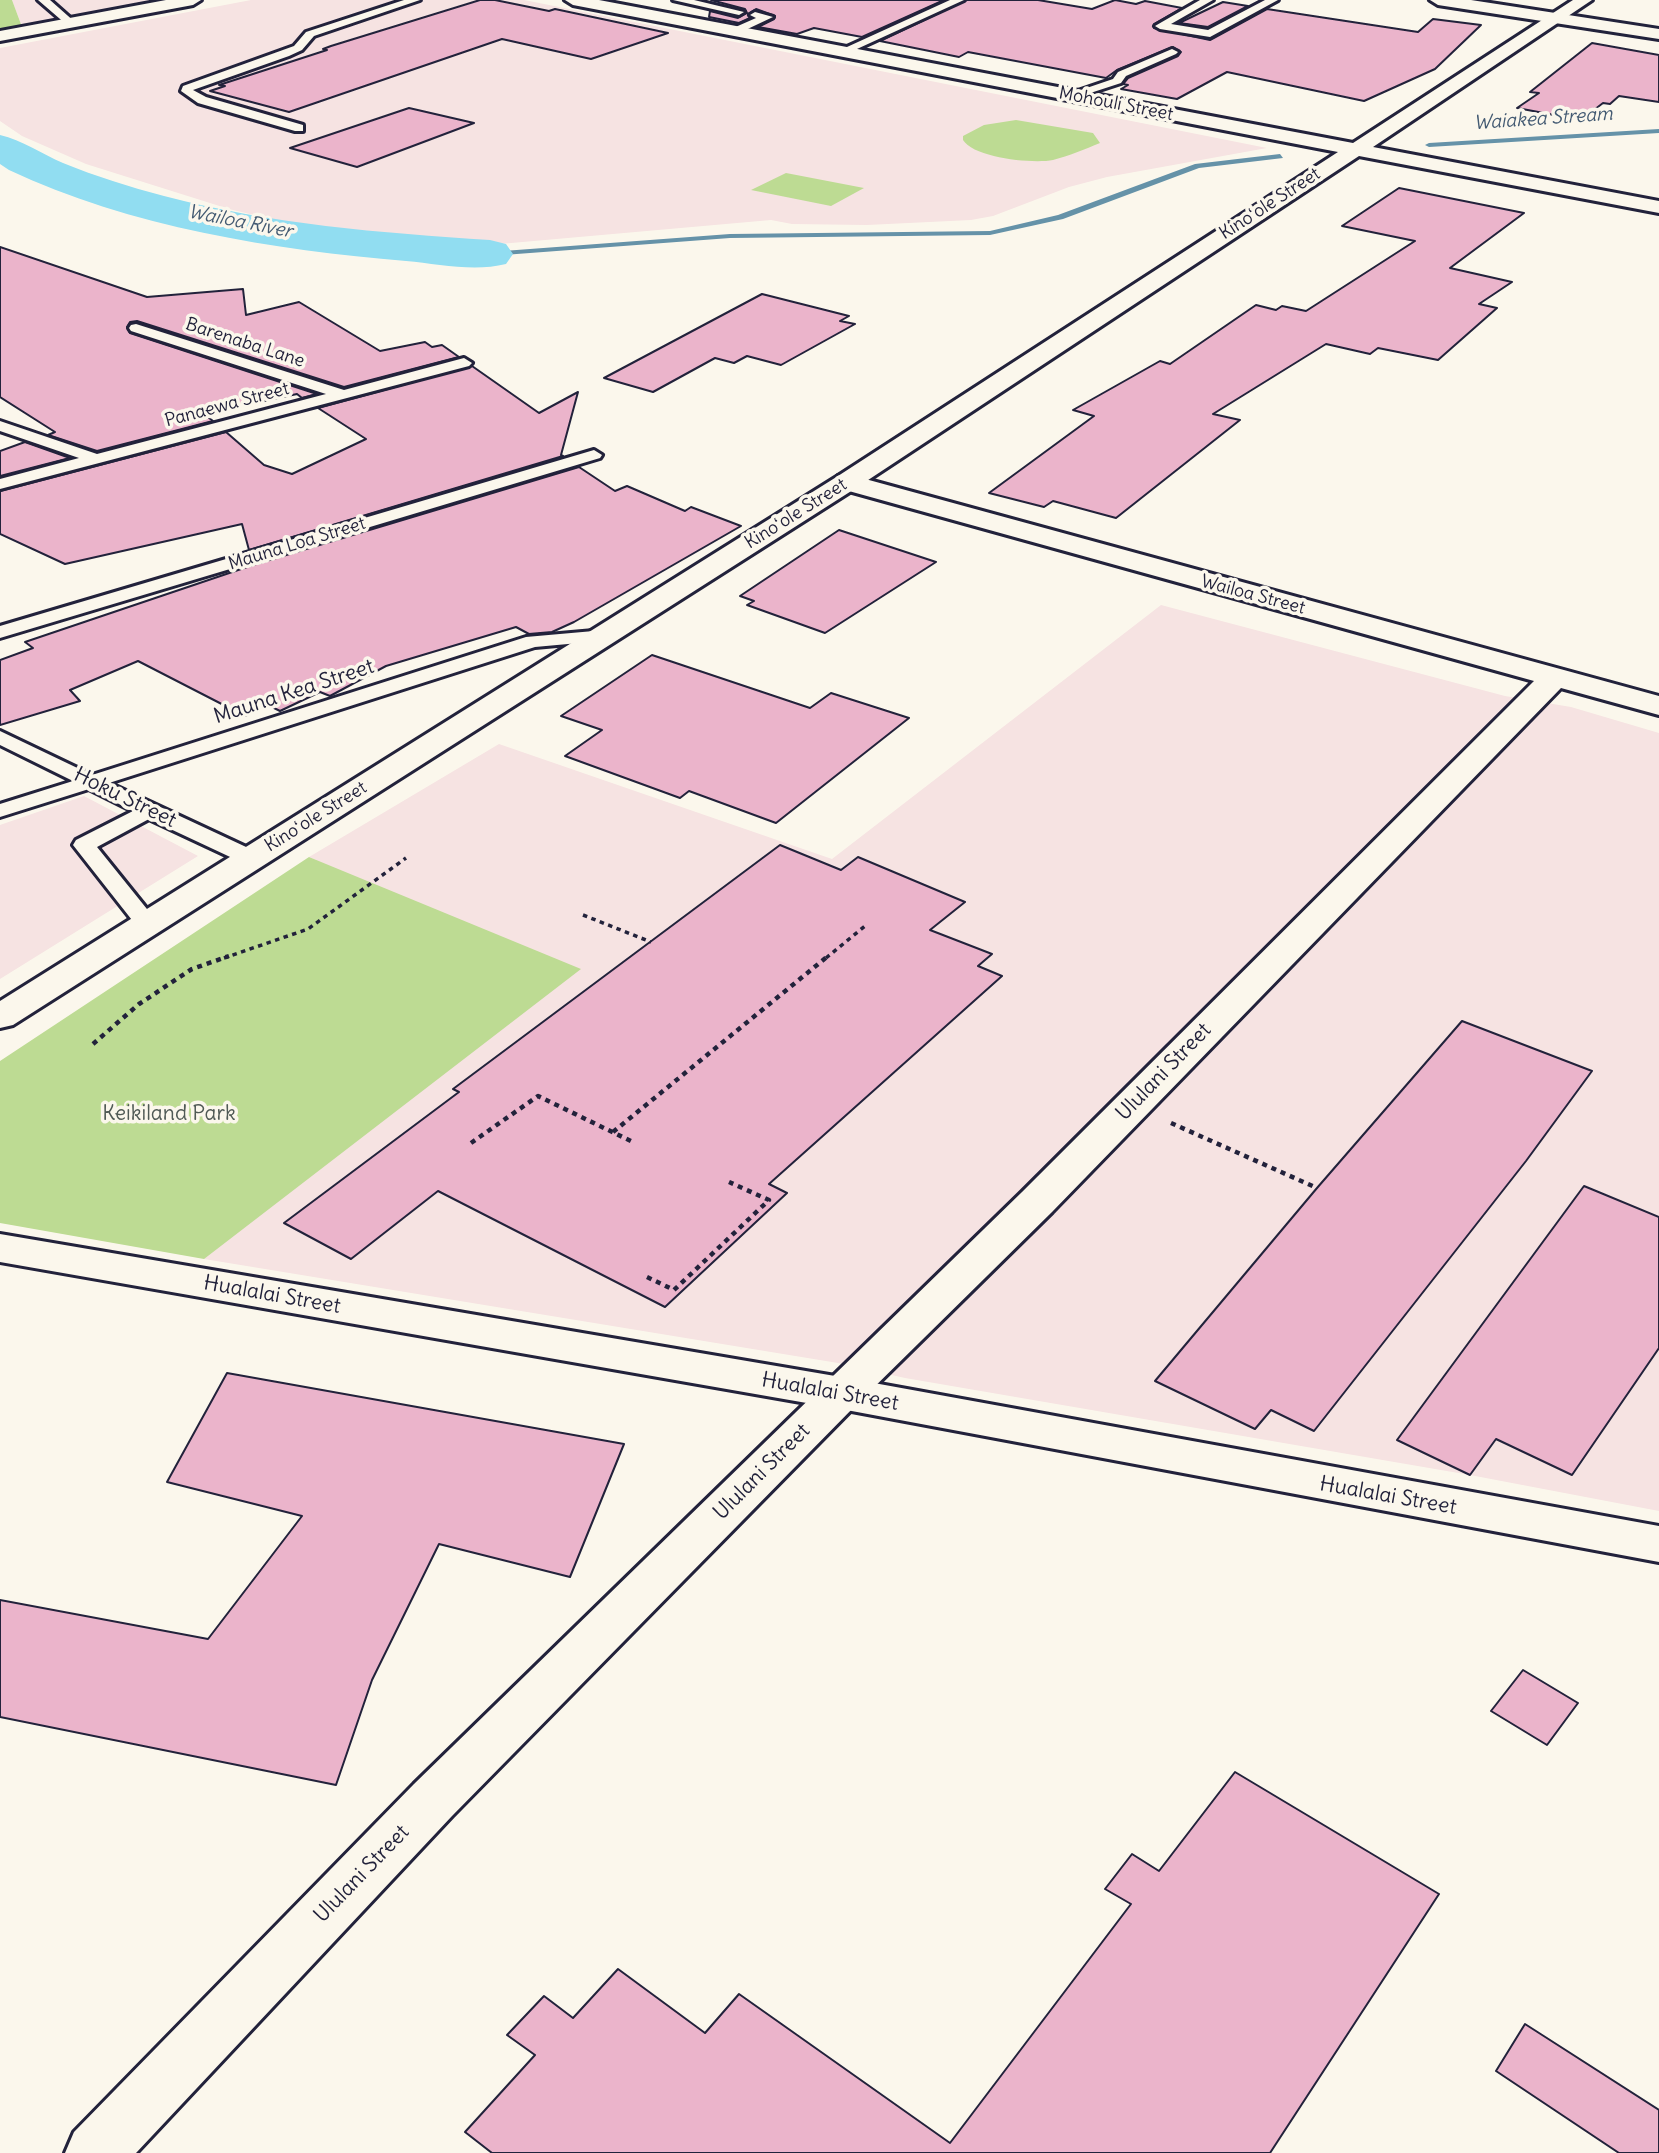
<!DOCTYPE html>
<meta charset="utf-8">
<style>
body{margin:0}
canvas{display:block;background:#fbf7ec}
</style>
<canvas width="1659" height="2153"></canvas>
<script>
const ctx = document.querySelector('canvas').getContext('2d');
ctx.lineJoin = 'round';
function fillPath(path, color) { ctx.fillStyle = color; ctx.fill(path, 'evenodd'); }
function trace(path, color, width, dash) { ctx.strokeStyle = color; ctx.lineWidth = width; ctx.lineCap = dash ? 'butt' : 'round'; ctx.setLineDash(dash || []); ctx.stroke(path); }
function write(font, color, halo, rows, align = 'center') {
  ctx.font = font + ' Delius,sans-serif'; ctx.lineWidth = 7; ctx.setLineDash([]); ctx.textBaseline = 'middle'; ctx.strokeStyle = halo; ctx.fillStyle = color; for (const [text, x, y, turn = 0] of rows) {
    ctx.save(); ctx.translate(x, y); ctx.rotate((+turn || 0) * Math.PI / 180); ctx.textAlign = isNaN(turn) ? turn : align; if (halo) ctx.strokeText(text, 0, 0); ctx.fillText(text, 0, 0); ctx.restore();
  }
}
const built = new Path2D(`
 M12,0H170L22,27Z
 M251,0H524L1267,148L1107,177L1069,187L993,216L971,220L867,225L792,224L771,220L500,244H422L354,239L229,209L86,164L22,136L0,121V48Z
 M1161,605L1505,696L1571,707L1659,733V1511L1470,1475L905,1378L838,1363L204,1259L316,860L309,857L499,744L832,859Z
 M84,796L198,856L0,979V825Z`);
const green = new Path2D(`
 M0,0H12L22,27L0,31Z
 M1016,120L1093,133L1100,143C1085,149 1069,156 1053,160C1033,164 974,158 963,140V136L984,125Z
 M786,173L864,188L831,206L751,190Z
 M309,857L581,969L204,1259L0,1223V1061Z`);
const stream = new Path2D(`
 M1659,129V133L1429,147L1425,145L1429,143Z
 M1280,154L1283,158L1199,168L1063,219L990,235L730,238L490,256L486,254L490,252L730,234L990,231L1058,215L1195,164Z`);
const river = new Path2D(`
 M0,135C22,140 42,154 63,163C95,176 130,187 164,196C270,224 381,233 490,240L506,244L513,254L506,264C474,272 438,264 406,261C275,250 129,227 9,170L0,164Z`);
const building = new Path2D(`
 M480,0H495L549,11L555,9L668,33L591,59L502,39L289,112L210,91L225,86L219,85L327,50L323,49L331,46Z
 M711,0H944L862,37L814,28L797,34L758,27L774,19L775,16L756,9L748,14L750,18L739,23L709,17L710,11L738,18L747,13L745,9Z
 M966,0H1038L1092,9L1115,0L1136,4L1145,1L1182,8L1154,24V28L1210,40L1267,9L1418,32L1433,19L1481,25L1435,69L1364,101L1227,72L1177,99L1121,89L1128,85L1123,84L1128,78L1178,56L1181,52L1173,47L1117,70L1106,78L968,52L959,57L880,41Z
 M1223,2L1248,6L1208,27L1179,23Z
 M1592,43L1659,55V102L1619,96L1610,104L1603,103L1581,120L1517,108L1539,93L1530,92Z
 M409,108L474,123L357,167L290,148Z
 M1399,188L1524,213L1450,268L1512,282L1479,304L1497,308L1438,360L1378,348L1370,354L1326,344L1213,414L1240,420L1116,518L1053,501L1044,507L989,493L1094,416L1073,410L1160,361L1170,364L1256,305L1276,310L1282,306L1306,311L1415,241L1342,226Z
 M0,247L147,297L243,289L246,315L299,302L380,351L425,342L432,347L442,345L459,357L344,387L137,321L130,322L127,327L130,333L317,394L302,398L297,394L204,414L213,421L97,451L48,435L55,432L0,397Z
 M762,294L849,316L840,321L855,324L781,365L747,356L734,363L715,358L653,392L604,378Z
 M472,366L539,413L578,392L561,455L563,456L249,550L242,524L65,564L0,534V491L226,432L264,465L292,474L366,439L318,408Z
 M25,442L70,458L0,476V451Z
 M579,467L615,491L627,486L685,511L691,507L741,526L574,622L552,632L529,634L516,627L386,666L330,696L320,692L280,711L268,705L245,716L138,661L70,690L80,701L0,725V660L33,648L25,642L253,565Z
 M839,530L936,562L825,633L747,605L754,601L740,596Z
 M652,655L810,708L831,693L909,718L776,823L689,791L680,798L565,756L602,730L561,716Z
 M780,845L841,870L858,857L965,902L930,930L992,954L978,966L1002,976L769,1184L787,1193L665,1307L438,1191L351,1259L284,1223L459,1092L453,1089Z
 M1462,1021L1592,1071L1526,1161L1314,1431L1271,1410L1255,1429L1155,1381L1317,1188Z
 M1584,1186L1659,1217V1348L1572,1475L1496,1439L1470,1475L1397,1440Z
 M227,1373L624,1444L570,1577L439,1544L372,1680L336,1785L0,1717V1600L208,1639L302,1516L167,1482Z
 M1523,1670L1578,1703L1547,1745L1491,1711Z
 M1235,1772L1439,1894L1270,2153H492L465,2132L535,2055L507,2035L544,1996L573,2018L618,1969L705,2033L739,1994L950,2143L1131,1904L1105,1889L1132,1854L1159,1871Z
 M1525,2024L1659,2110V2153H1619L1496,2071Z`);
const pathFar1 = new Path2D(`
 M583,915L651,942
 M224,958L308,929L406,858
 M826,958L865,926`);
const path = new Path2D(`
 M93,1044L139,1004L192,969L229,956
 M1171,1123L1317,1188
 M613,1132L828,956
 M471,1143L538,1096L635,1143
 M647,1277L674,1290L769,1200L729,1182`);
const service = new Path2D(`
 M38,0H50L76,23L67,25Z
 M404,0H420L314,36L302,50L289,56L193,90L206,97L303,125V131H295L198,103L181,91L183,86L294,46L306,32Z
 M673,0H694L744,12L739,15Z
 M950,0H964L846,54L836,52Z
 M1200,0H1213L1171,24L1208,30L1265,0H1278L1210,37L1160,29L1155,26Z
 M755,12L773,17L739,33H731V29L756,18L750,15Z
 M1172,49L1178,52L1176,54L1126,76L1121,83L1072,99L1066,95L1113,79L1118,72Z
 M136,324L344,390L464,358L472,363L469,366L0,489V479L79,458L0,431V421L97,454L326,394L131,331L129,328L131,325Z
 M594,450L602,455L600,458L0,638V626Z
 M605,630L614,636L612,640L535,647L109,783L259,853L262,858L259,863H243L149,819L97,847L155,919L158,924L155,929H139L73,845L76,840L133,811L89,789L0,817V804L73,781L0,745V731L92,775L526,637Z`);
const minor = new Path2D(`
 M1430,0H1471L1659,29V39L1438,5Z
 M847,474L1659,696V715L1561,688L1052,1212L857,1404L452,1816L136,2153H65L74,2132L414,1784L1022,1192L1534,681L838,488L834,482L838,476Z`);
const tertiary = new Path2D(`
 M166,0H201L193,5L0,41V31Z
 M565,0H599L1353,143L1573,0H1592L1373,147L1659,201V213L1359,156L856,488L13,1025L0,1028V1001L838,476L1338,152L573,5Z
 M0,1234L841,1377L1659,1526V1562L841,1409L0,1262Z`);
const farStreetnames = [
 ["Mohouli Street",1116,104,11],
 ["Kinoʻole Street",1270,204,-33],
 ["Barenaba Lane",245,343,18],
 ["Panaewa Street",227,405,-15],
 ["Kinoʻole Street",796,514,-32],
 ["Mauna Loa Street",297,544,-17],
 ["Wailoa Street",1253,595,15],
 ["Kinoʻole Street",316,817,-32]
];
const farWaternames = [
 ["Waiakea Stream",1543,119,-4],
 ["Wailoa River",240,222,11]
];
const streetNames = [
 ["Mauna Kea Street",294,692,-18],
 ["Hoku Street",125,798,26],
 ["Ululani Street",1164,1072,-46],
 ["Hualalai Street",272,1295,10],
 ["Hualalai Street",830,1392,10],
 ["Ululani Street",762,1472,-45],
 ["Hualalai Street",1388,1496,10],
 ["Ululani Street",362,1874,-46]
];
const parkNames = [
 ["Keikiland Park",169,1114]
];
fillPath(built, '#f6e3e2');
fillPath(green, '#bddb93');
fillPath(stream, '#6592a8');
fillPath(river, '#91ddf1');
fillPath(building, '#ebb4cb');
trace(building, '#22223b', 2);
trace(service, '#22223b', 6);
trace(minor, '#22223b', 6);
trace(tertiary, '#22223b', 6);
trace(pathFar1, '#22223b', 3.5, [4.5, 4.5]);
trace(path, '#22223b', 4.5, [5, 5]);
fillPath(service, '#fbf7ec');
fillPath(minor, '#fbf7ec');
fillPath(tertiary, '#fbf7ec');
write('18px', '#22223b', '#fbf7ec', farStreetnames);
write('italic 19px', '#435a72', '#fbf7ec', farWaternames);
write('21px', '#22223b', '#fbf7ec', streetNames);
write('21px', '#505a55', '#fbf7ec', parkNames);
</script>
